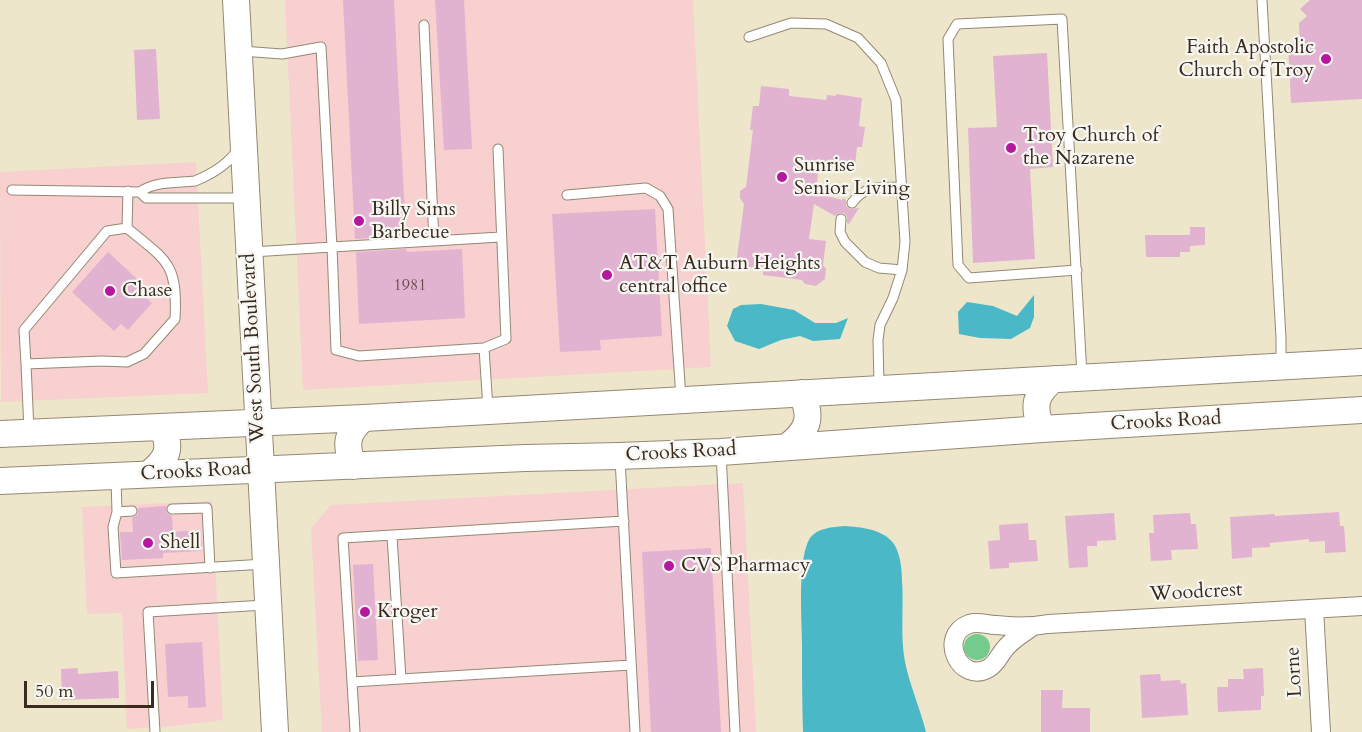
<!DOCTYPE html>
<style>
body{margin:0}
#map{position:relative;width:1362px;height:732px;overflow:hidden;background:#eee6cb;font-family:Cardo,serif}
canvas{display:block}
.scale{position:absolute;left:24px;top:681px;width:130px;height:27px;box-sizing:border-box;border:3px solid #3b2a1e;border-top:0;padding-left:8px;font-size:18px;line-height:21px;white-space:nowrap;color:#3b2a1e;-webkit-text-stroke:4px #f6f6f2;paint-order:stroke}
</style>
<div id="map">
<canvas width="1362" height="732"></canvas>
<div class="scale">50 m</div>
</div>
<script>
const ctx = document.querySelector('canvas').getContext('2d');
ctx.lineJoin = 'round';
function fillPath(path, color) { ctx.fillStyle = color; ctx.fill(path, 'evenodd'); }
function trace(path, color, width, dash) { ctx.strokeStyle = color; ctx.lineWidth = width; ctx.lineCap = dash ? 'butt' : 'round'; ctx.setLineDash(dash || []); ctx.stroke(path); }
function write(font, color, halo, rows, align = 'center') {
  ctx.font = font + ' Cardo,serif'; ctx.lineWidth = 4.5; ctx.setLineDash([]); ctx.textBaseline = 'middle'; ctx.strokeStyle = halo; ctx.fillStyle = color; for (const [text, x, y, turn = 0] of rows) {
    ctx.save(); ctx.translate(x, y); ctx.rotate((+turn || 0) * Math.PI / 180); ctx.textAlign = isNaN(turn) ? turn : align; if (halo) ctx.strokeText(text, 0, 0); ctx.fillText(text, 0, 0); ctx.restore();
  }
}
const built = new Path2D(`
 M285,0H693L711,367L303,390Z
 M196,162L208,393L1,402L0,172Z
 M743,483L756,732H322L311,528L331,505Z
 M212,501L223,720L174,726L127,729L122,613L87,614L82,507Z`);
const green = new Path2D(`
 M964 647a13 13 0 1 1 26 0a13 13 0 1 1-26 0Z`);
const water = new Path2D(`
 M1034,295V317L1030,328L1011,339L980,338L959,334L958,312L967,302L993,306L1017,316Z
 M761,304L794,310L815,323H836L848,318L840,339L813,341L800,336L781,340L759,349L735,341L727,326L733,309L741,305Z
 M844,526C861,527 883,529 894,544C900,553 902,569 902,580C904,607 900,635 905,662C910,686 920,708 926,732H803C802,703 802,673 802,644C802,618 797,559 810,538C817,528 833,527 844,526Z`);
const building = new Path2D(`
 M343,0H394L406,236L355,239Z
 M435,0H464L472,149L444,150Z
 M1310,0H1362V99L1291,103L1288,44L1300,43L1299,23L1307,16L1300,9Z
 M156,49L160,119L137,120L134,50Z
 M1047,53L1053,167L1030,169L1035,259L973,263L968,128L997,127L993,56Z
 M761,86L789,89V96L826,100L827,95L836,96V94L862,98L859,126L865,127L862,147H857L855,165L819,161L816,193L842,200L843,198L846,200V206L850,209L859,208L849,224L847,223V217L844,213H839L835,216L814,204L809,239L826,241L823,265L826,269L825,279L816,286L805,284L802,280L763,275V269L736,265L744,204L740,198V191L746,187L753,130H750L753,106H759Z
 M655,209L662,336L600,340L601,350L560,352L552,214Z
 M1190,227H1205V245L1190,246V252H1180V257H1146L1145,235H1190Z
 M406,249L407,252L462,249L465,318L359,324L356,252Z
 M108,252L149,290L144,296L152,303L128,330L121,324L114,331L72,292Z
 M166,506L167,513L172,516L173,532L201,530L202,551L163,553V558L122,560L120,532H133L132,518L138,514V508Z
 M1339,512L1340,526H1344L1346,552L1325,553V541L1309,542V539L1270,543V547L1252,548V557L1232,559L1230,517L1275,514V516Z
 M1114,513L1116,540L1097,541V546H1087L1088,567L1069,568L1065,516Z
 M1190,513L1191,524H1196L1198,549L1171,550L1172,560L1151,561L1149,533H1154L1153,515Z
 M1028,523L1029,540H1036L1038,561L1009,563V568L990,569L988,541L1000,540L999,525Z
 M711,548L721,732H651L642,552Z
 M373,564L378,660L358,661L353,565Z
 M202,642L206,707L188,708V696L168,697L165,644Z
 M78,668V674L118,671L119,698L62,700L61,669Z
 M1263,668L1264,696H1261V710L1218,712L1217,687H1228V679H1244L1243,669Z
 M1160,674L1161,681L1180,680L1181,684L1186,683L1188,715L1142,718L1140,675Z
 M1041,690H1063L1062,708H1090V732H1041Z`);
const lane = new Path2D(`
 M1262,0L1281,338V366
 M424,25L434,241
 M749,37L791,23L826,24L858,38L881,63L896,100L905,242L902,270L893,298L880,325L878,340L879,386
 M241,51L282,54L321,47L332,247L252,252
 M12,190L140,192C155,181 177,183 195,181C212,174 229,164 239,148
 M140,192L146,198H245
 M567,195L646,188L660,196L668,209L681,398
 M852,203C866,184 880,188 902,187
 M841,219L840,232L845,242L865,262L879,268L902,270
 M127,228L128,191
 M1077,270L969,278L958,265L948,39L957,24L1062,19L1082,375
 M484,348L359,356L336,350L332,247L501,237
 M26,364L24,330L107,231L127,228C167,261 178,263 175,319L144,354L127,362L102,361L26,364L29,431
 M488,409L484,348L506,339L498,149
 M721,453L735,732
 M620,459L635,732
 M116,478L117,512L113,527L116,573L265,564
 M172,509L207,508L210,568
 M117,512L132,511
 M624,521L343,538L352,682L631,665
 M392,536L401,679
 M352,682L355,732
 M155,732L148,612L265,605`);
const street = new Path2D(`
 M1314,609L1321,732
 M1032,627C1022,634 1011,640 1004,650C999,656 996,664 989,668C960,685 937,636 969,624C978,621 987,625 996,625C1013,627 1031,627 1048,624L1362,606`);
const secondary = new Path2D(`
 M236,0C250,244 261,488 275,732
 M1042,429C1032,407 1035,393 1054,379
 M0,434L364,418L1362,362
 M787,447C807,432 814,418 801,393
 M353,466C345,445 346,432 364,418
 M149,474C167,459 172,450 163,428
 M0,481L525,458L619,456L721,452L1042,429L1362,410`);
const markers = [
 [1326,59,6,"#b5179e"],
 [1011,148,6,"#b5179e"],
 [782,177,6,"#b5179e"],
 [359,221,6,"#b5179e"],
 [607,275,6,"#b5179e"],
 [110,291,6,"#b5179e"],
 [148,543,6,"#b5179e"],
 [669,566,6,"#b5179e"],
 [365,612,6,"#b5179e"]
];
const numberNames = [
 ["1981",410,286]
];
const poiNames = [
 ["Faith Apostolic",1314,48,"right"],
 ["Church of Troy",1314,71,"right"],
 ["Troy Church of",1023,136],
 ["the Nazarene",1023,159],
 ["Sunrise",794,166],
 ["Senior Living",794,189],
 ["Billy Sims",371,210],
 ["Barbecue",371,233],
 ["AT&T Auburn Heights",619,264],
 ["central office",619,287],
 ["Chase",122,291],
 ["Shell",160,543],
 ["CVS Pharmacy",681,566],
 ["Kroger",377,612]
];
const streetNames = [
 ["West South Boulevard",254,348,-93],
 ["Crooks Road",1166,422,-3],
 ["Crooks Road",681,453,-3],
 ["Crooks Road",196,472,-3],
 ["Woodcrest",1196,593,-3],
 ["Lorne",1295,672,-93]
];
fillPath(built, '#f7d0cf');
fillPath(green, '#75ca8e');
fillPath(water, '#4bb8c7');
fillPath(building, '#e2b2d1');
trace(lane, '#948874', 11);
trace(street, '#948874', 20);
trace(secondary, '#948874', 28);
trace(lane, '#fff', 9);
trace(street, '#fff', 18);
trace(secondary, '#fff', 26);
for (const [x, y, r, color] of markers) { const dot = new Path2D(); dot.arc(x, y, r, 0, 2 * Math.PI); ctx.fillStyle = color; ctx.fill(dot); trace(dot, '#f6f6f2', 2); }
write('16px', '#654c4b', null, numberNames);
write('20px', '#3b2a1e', '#f6f6f2', poiNames, 'left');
write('20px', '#3b2a1e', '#f6f6f2', streetNames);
</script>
